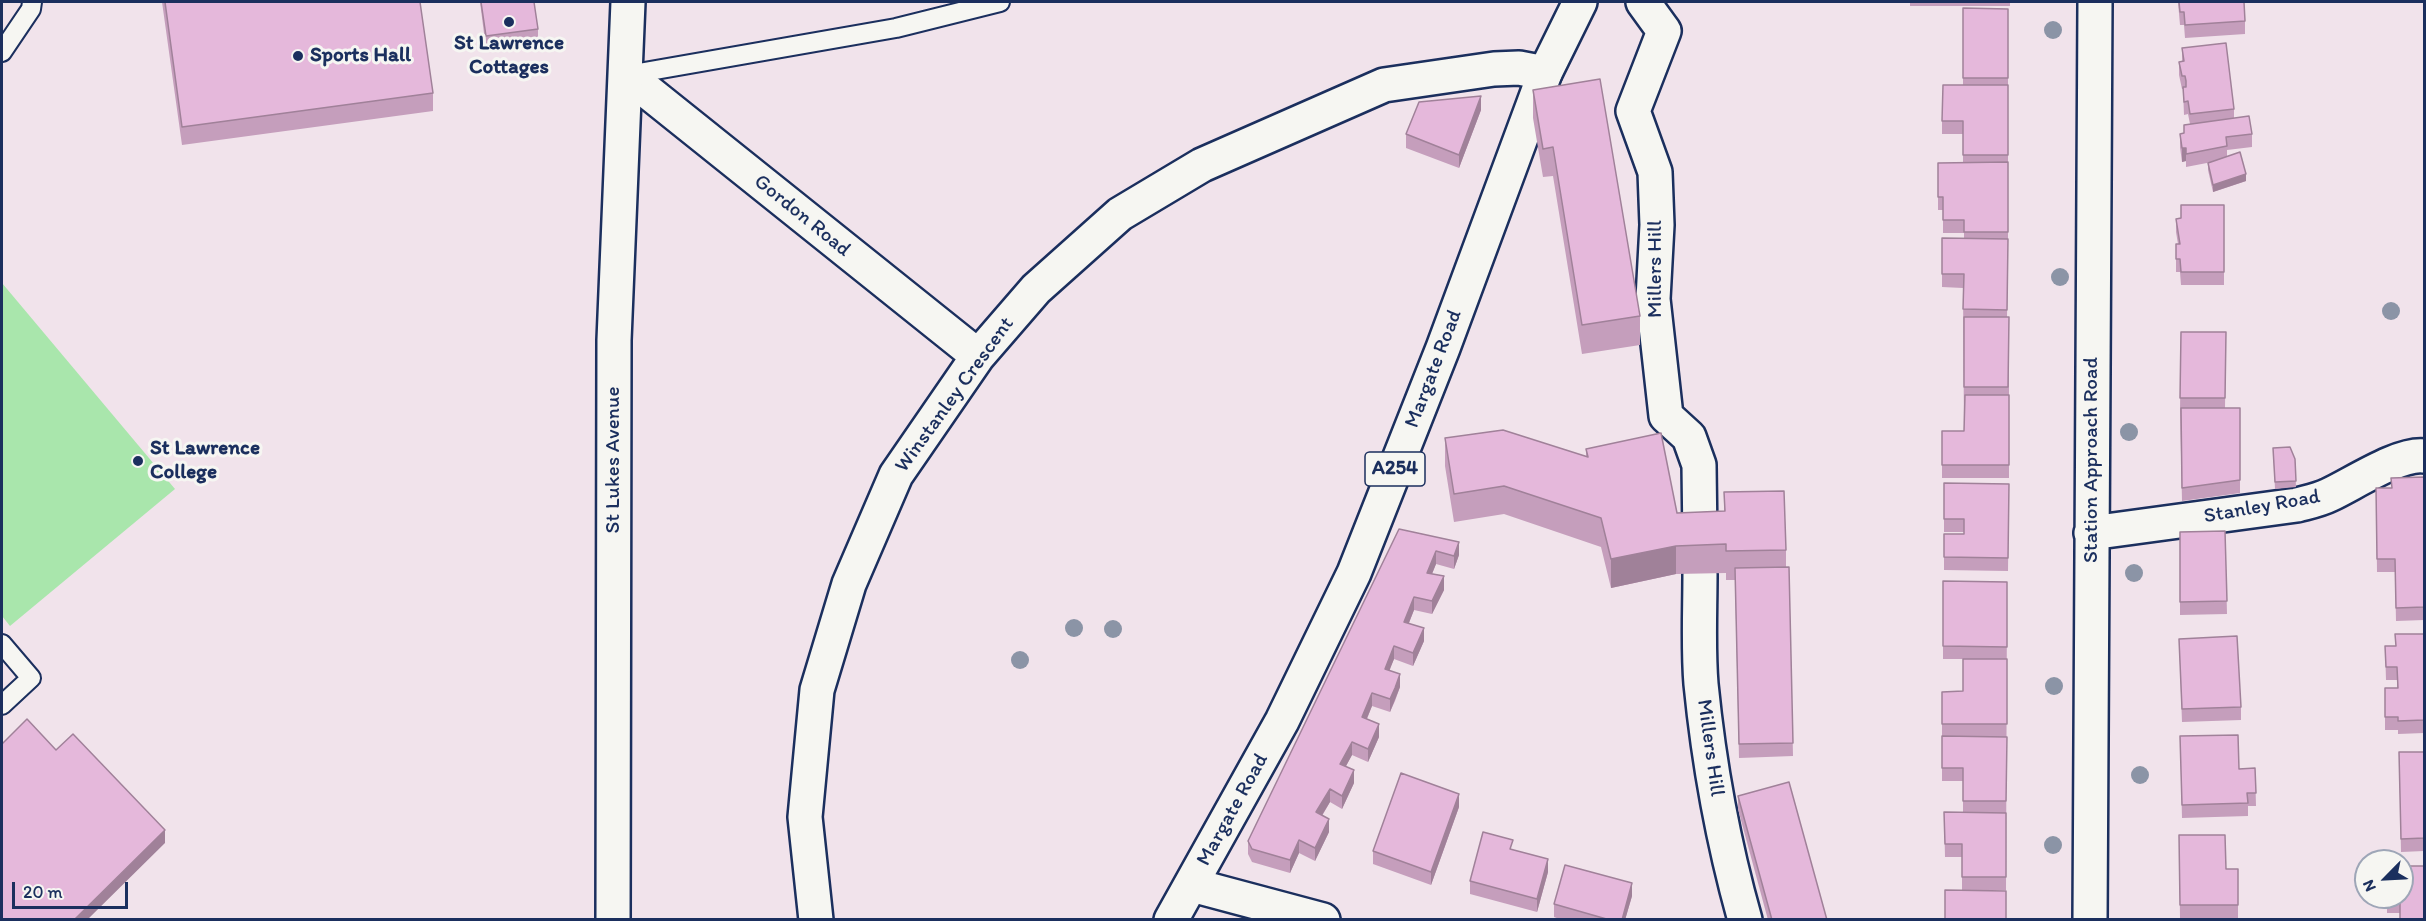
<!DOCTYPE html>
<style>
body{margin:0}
#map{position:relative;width:2426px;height:921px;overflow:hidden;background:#f1e3eb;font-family:Itim,sans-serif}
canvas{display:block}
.frame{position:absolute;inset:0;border:3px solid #1b2f5e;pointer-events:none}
.north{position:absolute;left:2354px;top:849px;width:60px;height:60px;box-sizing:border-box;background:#f6f6f2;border:2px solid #9ea6b7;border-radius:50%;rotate:246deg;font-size:16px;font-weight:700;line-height:24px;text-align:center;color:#1b2f5e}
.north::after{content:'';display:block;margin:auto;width:21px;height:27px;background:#1b2f5e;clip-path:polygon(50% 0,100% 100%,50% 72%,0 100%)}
.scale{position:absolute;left:12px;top:882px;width:116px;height:27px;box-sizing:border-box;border:3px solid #1b2f5e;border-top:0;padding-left:8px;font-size:18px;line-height:21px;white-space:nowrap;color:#1b2f5e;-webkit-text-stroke:4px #f6f6f2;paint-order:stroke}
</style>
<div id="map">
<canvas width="2426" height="921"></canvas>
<div class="frame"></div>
<div class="north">N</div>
<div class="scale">20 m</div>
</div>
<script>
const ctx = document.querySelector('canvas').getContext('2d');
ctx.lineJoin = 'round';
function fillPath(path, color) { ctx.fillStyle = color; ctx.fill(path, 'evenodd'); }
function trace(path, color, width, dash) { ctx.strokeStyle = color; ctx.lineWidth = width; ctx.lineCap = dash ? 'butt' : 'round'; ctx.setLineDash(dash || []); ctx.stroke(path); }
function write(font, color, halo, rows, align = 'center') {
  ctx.font = font + ' Itim,sans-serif'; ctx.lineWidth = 6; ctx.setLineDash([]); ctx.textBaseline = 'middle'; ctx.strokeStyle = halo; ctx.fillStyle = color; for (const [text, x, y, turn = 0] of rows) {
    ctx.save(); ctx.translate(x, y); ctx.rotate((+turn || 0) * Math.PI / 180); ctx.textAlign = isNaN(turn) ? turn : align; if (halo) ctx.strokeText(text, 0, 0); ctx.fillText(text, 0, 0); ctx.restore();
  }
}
const green = new Path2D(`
 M2,283L175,489L10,626L2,616Z`);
const service = new Path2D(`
 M2,52L31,9L32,2
 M627,75L896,28L1000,2
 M2,644L31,678L2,705`);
const minor = new Path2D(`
 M1643,2L1664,31L1633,111L1655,172L1657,225L1653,299L1666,416L1689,437L1699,465L1700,541
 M627,75L978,356
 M2091,533L2297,505C2308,502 2319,500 2329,495C2353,484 2399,453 2424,456
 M1700,574C1700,610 1698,648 1701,684C1709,765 1723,842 1745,920
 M1192,885L1323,920
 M816,920L805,817L817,690L849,584L896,475L978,356L1036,289L1120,214L1202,165L1384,85L1494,69L1519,68L1545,73
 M2090,920L2095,2`);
const tertiary = new Path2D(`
 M613,920L614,340L628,2`);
const primary = new Path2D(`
 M1171,920L1282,721L1354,573L1443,348L1545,73L1580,2`);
const trees = [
 [2053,30],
 [2060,277],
 [2391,311],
 [2129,432],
 [2134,573],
 [1074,628],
 [1113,629],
 [1020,660],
 [2054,686],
 [2140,775],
 [2053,845]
];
const wall = new Path2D(`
 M162,2H420L433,93V111L182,145Z
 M480,2H534L538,29V42L486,49Z
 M1910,2H2010V6H1910Z
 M2178,2L2245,21V34L2185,38L2184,25H2180Z
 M1963,8L2008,9V252L2007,317H2009V478H1942V431H1964L1963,288L1942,287V238H1964V233H1943V210H1938V163H1963V134H1942V121L1963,85Z
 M2182,48L2234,109V118L2252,134V147L2227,150V157L2246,181L2213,192L2208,170V163L2212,162L2186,167V161L2182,162L2180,147V134L2184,133V125L2190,124L2188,114L2184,115L2183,89H2182L2179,75V62L2182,61Z
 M1533,90L1640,316V345L1582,354L1553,176L1543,177L1533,118Z
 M1481,110L1459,168L1406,148V134Z
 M2224,205V285H2181L2180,272H2176V244H2178L2176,232V219L2181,218Z
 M2181,332H2226L2225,408H2240V493L2182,501L2180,411Z
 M1445,438L1586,457V449L1677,513L1724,511V492L1786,550V567H1789L1793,756L1739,758L1735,580H1726V573L1676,574L1611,588L1601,547L1504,514L1454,522L1445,466Z
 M2273,448L2295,459L2296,487L2275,489Z
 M2424,477V620L2396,621L2395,572H2377L2376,488H2391Z
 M1944,483L2009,484L2008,571L1944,570V534H1964V532H1944Z
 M1399,529L1459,555L1454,569L1436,564L1432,574L1444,590L1432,614L1414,610L1409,623L1424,641L1413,666L1394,659L1389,670L1400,687L1395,701L1390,712L1372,706L1367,719L1379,737L1368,762L1352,755L1346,766L1354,783L1342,809L1330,802L1322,816L1329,832L1315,861L1299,853L1290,873L1252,862L1248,854V841Z
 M2225,531L2227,614L2180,615V532Z
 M1943,581L2007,582L2006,890H1962V857H1945L1944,812H1963V781H1942V692L1963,691V659H1943Z
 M2424,634V733L2398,734V730H2385V688H2397V680H2386L2385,646H2395Z
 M2179,639L2241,707V720L2182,722Z
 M2180,736L2239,769L2255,768L2256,806H2248V816L2182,818Z
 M2399,752H2424V851L2401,852Z
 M1738,796L1827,920H1768L1738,809Z
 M1459,807L1431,885L1373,864V851Z
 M2179,835L2226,869H2238V918H2180Z
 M1513,850L1548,872L1537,912L1470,894V881Z
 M2424,866L2400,913H2387V897Z
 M1632,896L1625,920H1562L1554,917V904Z`);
const shadedWall = new Path2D(`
 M1481,96V110L1459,168V155Z
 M2182,148H2186V161L2182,162Z
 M2246,174V181L2213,192V185Z
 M1459,542V555L1454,569V556Z
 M1676,546V574L1611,588V559Z
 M1436,551V564L1427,586V573Z
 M1444,576V590L1432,614V601Z
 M1414,597V610L1404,635V622Z
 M1424,628V641L1413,666V653Z
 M1394,646V659L1385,682V669Z
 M1400,674V687L1390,712V699Z
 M1372,693V706L1362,730V717Z
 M1379,724V737L1368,762V749Z
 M1352,742V755L1340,777V764Z
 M1354,770V783L1342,809V796Z
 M1330,789V802L1316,825V812Z
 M1459,794V807L1431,885V872Z
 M1329,819V832L1315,861V848Z
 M165,830V843L87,920H74Z
 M1299,840V853L1290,873V860Z
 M1548,859V872L1537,912V899Z
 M1632,883V896L1625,920H1622Z`);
const building = new Path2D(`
 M165,2H420L433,93L182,127Z
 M481,2H534L538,29L486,36Z
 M2179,2H2244L2245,21L2185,25L2184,12H2180Z
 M1963,8L2008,9V78H1963Z
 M2226,43L2234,109L2190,114L2188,101L2184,102L2183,87H2186V81L2185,76H2182L2179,62L2184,61L2182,48Z
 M1600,79L1640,316L1582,325L1553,147L1543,149L1533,90Z
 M1943,85H2008V155H1963V121H1942Z
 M1481,96L1459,155L1406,134L1419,102Z
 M2249,116L2252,134L2226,137L2227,146L2186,154V148H2182L2180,134L2184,133V125Z
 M2240,152L2246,174L2213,185L2208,163Z
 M2008,162V232H1964V220H1943V197H1938V163Z
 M2181,205H2224V272H2181L2180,259H2176V244H2180L2176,219L2181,218Z
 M1942,238L2008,239L2007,310L1963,309L1964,274H1942Z
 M1964,317H2009L2008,387H1964Z
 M2181,332H2226L2225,398H2180Z
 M1965,395H2009V465H1942V431H1964Z
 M2181,408H2240V480L2182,488Z
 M1503,430L1588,457L1586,449L1661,433L1677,513L1725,511L1724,492L1784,491L1786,550L1726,551V544L1676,546L1611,559L1601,518L1504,486L1454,494L1445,438Z
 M2290,447L2295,459L2296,481L2275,482L2273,448Z
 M2424,477V607L2396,608L2395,559H2377L2376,488H2392L2391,478Z
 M1944,483L2009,484L2008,558L1944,557V534H1964V519H1944Z
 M1399,529L1459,542L1454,556L1436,551L1427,573L1444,576L1432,601L1414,597L1404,622L1424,628L1413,653L1394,646L1385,669L1400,674L1395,688L1390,699L1372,693L1362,717L1379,724L1368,749L1352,742L1340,764L1354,770L1342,796L1330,789L1316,812L1329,819L1315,848L1299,840L1290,860L1252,849L1248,841Z
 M2225,531L2227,601L2180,602V532Z
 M1789,567L1793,743L1739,744L1735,568Z
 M1943,581L2007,582V647L1943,646Z
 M2395,634H2424V720L2398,721V717H2385V688H2398L2397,667H2386L2385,646H2396Z
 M2237,636L2241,707L2182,709L2179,639Z
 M1963,659H2007V724H1942V692L1963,691Z
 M27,719L56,750L73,734L165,830L74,920H2V744Z
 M2238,735L2239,769L2255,768L2256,793H2247L2248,803L2182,805L2180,736Z
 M1942,736L2007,737L2006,801H1963V768H1942Z
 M2399,752H2424V838L2401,839Z
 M1401,773L1459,794L1431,872L1373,851Z
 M1789,782L1827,920H1772L1738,796Z
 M1944,812L2006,813V877H1962V844H1945Z
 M1483,832L1513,840L1510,849L1548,859L1537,899L1470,881Z
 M2179,835H2225L2226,869H2238V905H2180Z
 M1565,865L1632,883L1622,920H1610L1554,904Z
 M2402,866H2424V920H2400V900H2387V897H2402Z
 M1945,890L2006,891V920H1945Z`);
const markers = [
 [509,22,6,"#1b2f5e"],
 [298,56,6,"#1b2f5e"],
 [138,461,6,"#1b2f5e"]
];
const shields = [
 [1395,469,60]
];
const shieldNames = [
 ["A254",1395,469]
];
const poiNames = [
 ["St Lawrence",509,44,"center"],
 ["Cottages",509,68,"center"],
 ["Sports Hall",310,56],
 ["St Lawrence",150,449],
 ["College",150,473]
];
const streetNames = [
 ["Gordon Road",802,216,39],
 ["Millers Hill",1656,269,-90],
 ["Margate Road",1434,369,-69],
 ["Winstanley Crescent",955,395,-54],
 ["St Lukes Avenue",614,460,-90],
 ["Station Approach Road",2092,460,-90],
 ["Stanley Road",2262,507,-10],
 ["Millers Hill",1710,748,82],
 ["Margate Road",1233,810,-61]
];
fillPath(green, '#a9e6ac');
trace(service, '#1b2f5e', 22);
trace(minor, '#1b2f5e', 38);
trace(tertiary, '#1b2f5e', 38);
trace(primary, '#1b2f5e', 38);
trace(service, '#f6f6f2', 18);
trace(minor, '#f6f6f2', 33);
trace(tertiary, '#f6f6f2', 33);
trace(primary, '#f6f6f2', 33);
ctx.fillStyle = '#8b94a6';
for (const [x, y] of trees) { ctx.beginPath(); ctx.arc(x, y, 9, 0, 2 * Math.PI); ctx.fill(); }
fillPath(wall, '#c59ebc');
fillPath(shadedWall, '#a08199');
fillPath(building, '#e5b8db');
trace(building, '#a08199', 1.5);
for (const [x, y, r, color] of markers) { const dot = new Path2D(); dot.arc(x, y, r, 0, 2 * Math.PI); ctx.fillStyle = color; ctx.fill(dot); trace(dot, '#f6f6f2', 2); }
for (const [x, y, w] of shields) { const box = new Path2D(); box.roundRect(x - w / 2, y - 17, w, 34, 4.5); ctx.fillStyle = '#f6f6f2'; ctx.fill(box); trace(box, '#1b2f5e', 1.5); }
write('bold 20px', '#1b2f5e', null, shieldNames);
write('bold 21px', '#1b2f5e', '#f6f6f2', poiNames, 'left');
write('21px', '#1b2f5e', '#f6f6f2', streetNames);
</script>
